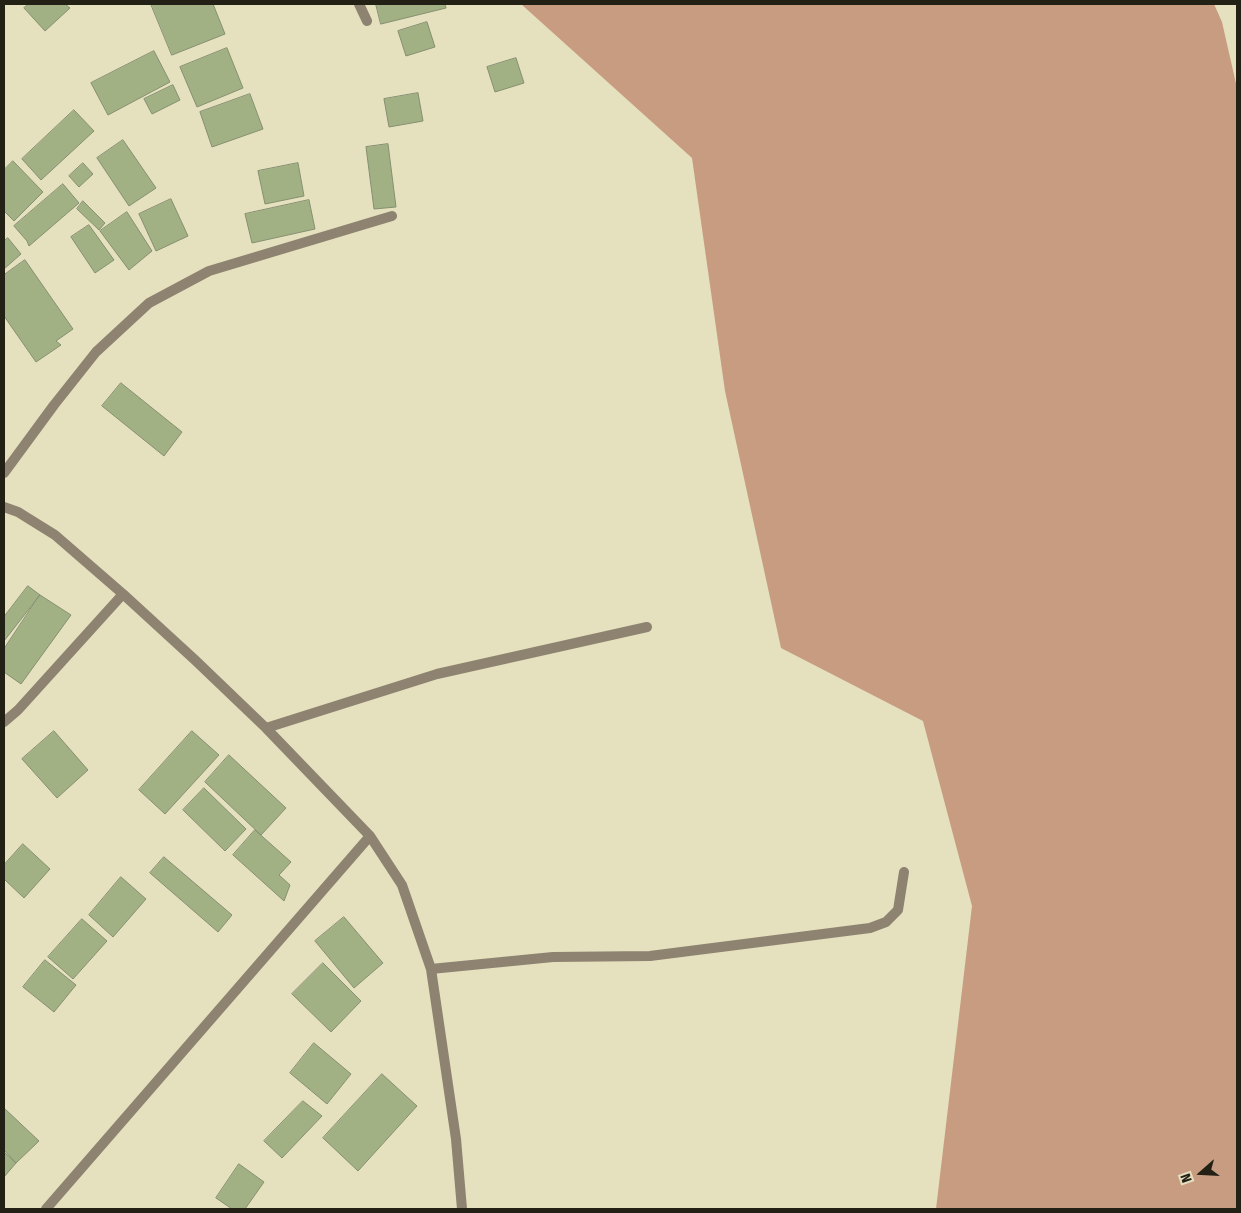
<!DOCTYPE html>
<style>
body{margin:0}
#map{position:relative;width:1241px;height:1213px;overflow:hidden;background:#e5e0be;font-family:"Fira Sans Condensed",sans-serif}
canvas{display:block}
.frame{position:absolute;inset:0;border:5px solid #232115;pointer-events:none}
.north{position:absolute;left:1176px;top:1148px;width:50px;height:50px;-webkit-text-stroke:4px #e5e0be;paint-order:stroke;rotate:251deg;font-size:14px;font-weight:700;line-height:20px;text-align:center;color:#232115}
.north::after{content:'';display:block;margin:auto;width:18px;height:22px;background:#232115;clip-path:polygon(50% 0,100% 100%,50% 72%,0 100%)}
</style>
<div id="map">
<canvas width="1241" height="1213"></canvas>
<div class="frame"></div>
<div class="north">N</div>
</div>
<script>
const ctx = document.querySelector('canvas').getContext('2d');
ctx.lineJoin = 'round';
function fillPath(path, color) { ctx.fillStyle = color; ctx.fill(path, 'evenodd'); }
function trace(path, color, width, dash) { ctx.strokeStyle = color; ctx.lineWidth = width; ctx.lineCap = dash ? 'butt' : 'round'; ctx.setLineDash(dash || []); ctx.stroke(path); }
const forest = new Path2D(`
 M521,4H1214L1222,22L1237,88V1209H936L972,906L923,721L781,648L725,391L692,158Z`);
const building = new Path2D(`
 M29,4H65L70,8L45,31L24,8Z
 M151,4H213L225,34L172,55Z
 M376,4H445L446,8L381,24Z
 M427,22L435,47L406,56L398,31Z
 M227,48L243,88L197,107L180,67Z
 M154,51L170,82L108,115L91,83Z
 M516,58L524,83L495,92L487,67Z
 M173,85L180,100L152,114L144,99Z
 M418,93L423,121L389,127L384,99Z
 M250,94L263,129L212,147L200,112Z
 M74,110L94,131L41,180L22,159Z
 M123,140L156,188L129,206L97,158Z
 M388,144L396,207L374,209L366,147Z
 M13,161L43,192L14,221L4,211V170Z
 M83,163L93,174L79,187L69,176Z
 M298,163L304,196L265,204L258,171Z
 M63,184L79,203L29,246L27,241L14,226Z
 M171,199L188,236L156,251L139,214Z
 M309,200L315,229L252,243L245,214Z
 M83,201L105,223L99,230L77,209Z
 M127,212L152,251L129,270L100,231Z
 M89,225L114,260L95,273L71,237Z
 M8,238L21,254L4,269V241Z
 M25,260L73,329L56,341L61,345L36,362L4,316V275Z
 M121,383L182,432L164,456L102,406Z
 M28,586L40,595L4,641V617Z
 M40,595L71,615L21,684L4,672V649Z
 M54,731L88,770L57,798L22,759Z
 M192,731L219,755L165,814L139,790Z
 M229,755L286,808L261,835L205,782Z
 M204,788L246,829L225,851L183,810Z
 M255,830L291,862L279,875L290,885L284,901L233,855Z
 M23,844L50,869L24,898L4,879V865Z
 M164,857L232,915L218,932L150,873Z
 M121,877L146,899L113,937L89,915Z
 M344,917L383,963L354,988L315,941Z
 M82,919L107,941L73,979L48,957Z
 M45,960L76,985L54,1012L23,987Z
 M323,963L361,1001L331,1032L292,994Z
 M314,1043L351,1074L327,1104L290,1073Z
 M382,1074L417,1106L358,1171L323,1138Z
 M303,1101L322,1116L282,1158L264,1141Z
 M4,1108L39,1141L16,1163L4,1150Z
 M4,1152L16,1163L4,1177Z
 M239,1164L264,1182L245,1209H232L216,1198Z`);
const street = new Path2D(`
 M359,4L367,21
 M4,473L54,405L96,352L149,303L209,271L392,216
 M4,507L18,512L55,535L123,594L195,660L266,728L370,836L402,885L431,969L456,1139L462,1209
 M4,722L18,710L123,594
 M266,728L437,674L647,627
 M431,969L553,957L650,956L870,928L886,922L898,910L904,872
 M46,1209L370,836`);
fillPath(forest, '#c79c80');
fillPath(building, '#a2b184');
trace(building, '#858f71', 1);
trace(street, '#8e8270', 10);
</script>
